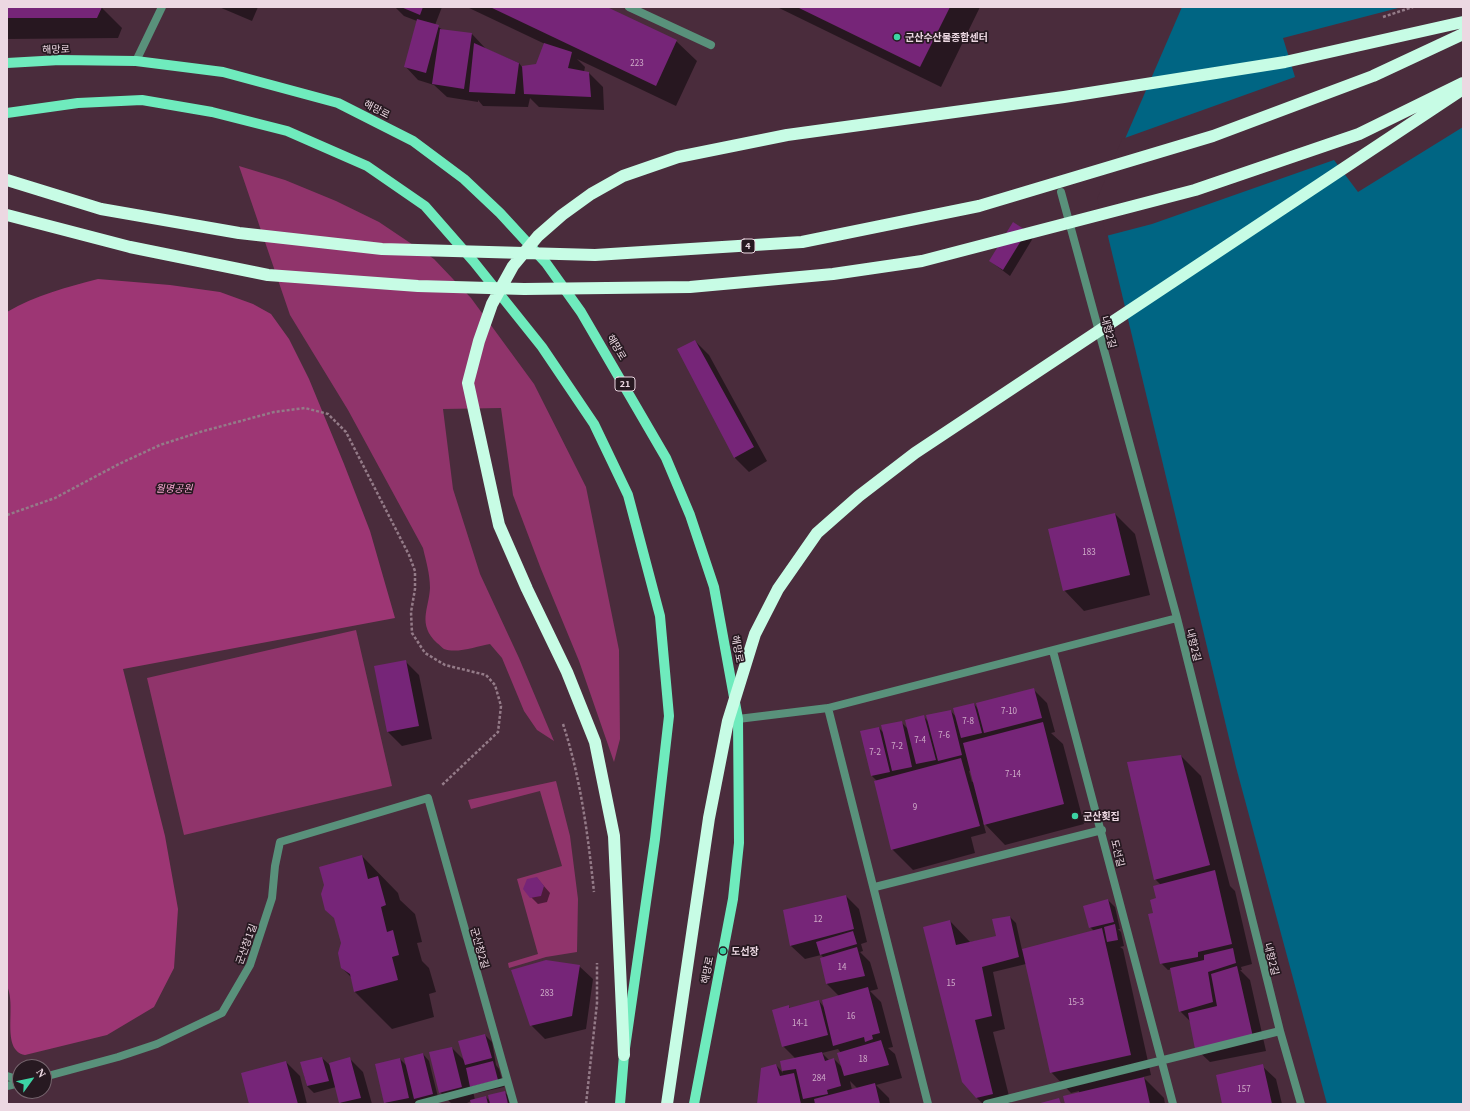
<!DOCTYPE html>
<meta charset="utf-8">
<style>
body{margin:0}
#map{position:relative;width:1470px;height:1111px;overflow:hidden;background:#4a2c3c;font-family:Georgia,serif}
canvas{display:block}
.frame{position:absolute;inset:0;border:8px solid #ecd8e2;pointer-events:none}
.north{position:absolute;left:12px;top:1059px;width:40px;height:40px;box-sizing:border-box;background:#271921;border:1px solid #76656e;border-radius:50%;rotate:57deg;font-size:11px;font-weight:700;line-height:16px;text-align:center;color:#ecd8e2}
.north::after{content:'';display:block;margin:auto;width:14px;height:18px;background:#3cd4a4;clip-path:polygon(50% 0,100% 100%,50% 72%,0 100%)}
</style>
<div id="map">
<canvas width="1470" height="1111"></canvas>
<div class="frame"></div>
<div class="north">N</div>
</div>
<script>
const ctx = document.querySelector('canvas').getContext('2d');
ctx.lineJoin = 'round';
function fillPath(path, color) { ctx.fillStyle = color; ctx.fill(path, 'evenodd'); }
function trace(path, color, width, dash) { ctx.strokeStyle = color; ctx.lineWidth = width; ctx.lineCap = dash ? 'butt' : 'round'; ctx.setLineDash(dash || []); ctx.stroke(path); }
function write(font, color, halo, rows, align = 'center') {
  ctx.font = font + ' Georgia,"Noto Sans KR",serif'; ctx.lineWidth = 3.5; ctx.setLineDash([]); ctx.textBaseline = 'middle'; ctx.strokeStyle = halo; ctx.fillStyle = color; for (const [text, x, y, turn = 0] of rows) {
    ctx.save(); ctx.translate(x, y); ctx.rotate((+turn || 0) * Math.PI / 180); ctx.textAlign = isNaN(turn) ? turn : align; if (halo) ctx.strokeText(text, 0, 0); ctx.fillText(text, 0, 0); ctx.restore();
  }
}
const green = new Path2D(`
 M239,166L285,180L336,201L379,222L434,259L471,298L534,384L586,487L619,650L620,739L614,762L579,661L541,569L513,495L501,408L443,409L453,489L480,574L519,658L554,741L537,730L524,711L502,658L490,644C477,646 457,654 444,649C442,648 439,644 437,643C417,624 429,609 430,588C430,574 426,561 423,548L348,410L290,315Z
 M356,630L392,786L184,835L147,678Z
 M556,781L570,836L578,899L577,952L546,957L509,968L508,963L538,954L517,879L562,866L540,791L471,809L468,800Z`);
const forest = new Path2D(`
 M98,279L170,285L220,292L253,304L271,314L289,339L309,379L344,464L370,531L395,618L123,669L165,836L178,909L174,968L154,1007L107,1035L25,1055C0,1050 17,1007 7,986V312C36,295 67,287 98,279Z`);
const water = new Path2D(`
 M1182,7H1463V1104H1327L1236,767L1099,199Z`);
const pier = new Path2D(`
 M1402,7H1463V127L1358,192L1334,160L1152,224L1106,236L1097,199L1122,139L1295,77L1283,38Z`);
const shadow = new Path2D(`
 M7,7L102,8L122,28L118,38L7,39Z
 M219,7H258L252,21Z
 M395,7H442L435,25L443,30L472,34L486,49L519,63L522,67L537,65L545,44L467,7H604L676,41L697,61L676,106L577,59L585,67L584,72L589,73L603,87L604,110L539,107L530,98L528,107L483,106L478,100V102L447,97L434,85L418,80L405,66L417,21L404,16Z
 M777,7H980L941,87Z
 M1027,232L1033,238L1010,276L990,261Z
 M695,341L709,355L767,461L749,472L735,458L679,349Z
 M1115,514L1135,534L1150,595L1084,611L1064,590Z
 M405,661L419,675L432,739L402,746L388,732L375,667Z
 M1033,689L1047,703L1055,732L1051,733L1063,744L1084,824L1005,845L983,822L986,833L971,837L975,853L913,870L892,849L877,781L872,776L879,728L884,733L901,722L909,730L924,717L929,722L951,711L956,717L974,704L978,709ZM971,770L974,781L972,782L969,771Z
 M1181,756L1201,776L1230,886L1235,891L1252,964L1241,967L1242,970H1240L1250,980L1266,1051L1210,1062L1196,1049L1191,1022L1180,1011L1172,969L1168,970L1161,963L1154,914L1161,885L1155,879Z
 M362,856L398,893L400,900L415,914L422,942L417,943L422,961L429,968L436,992L429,994L434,1017L392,1029L355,992L351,977L342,968Z
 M537,878L550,893L547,902L538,904L531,897Z
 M846,896L859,909L867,942L861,944L863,951L860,952L870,962L878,989L870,991L881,1002L893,1047L888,1048L895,1054L902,1078L876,1085L889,1098L890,1104H758L776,1065L783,1073L781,1062L796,1059L783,1046L788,1006L791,1009L819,1001L824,1007L839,996L827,984L821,958H824L821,955L805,959L791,946L784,911ZM838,1049L841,1053L843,1068L834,1059L829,1060L822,1053ZM850,1081L858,1089L852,1090Z
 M1108,900L1115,907L1120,929H1118L1121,932L1124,946L1120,947L1123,949L1151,1075L1143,1077L1164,1098L1165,1104H1066L1079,1093V1091L1071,1093L1051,1072L1026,964L993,972L1005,1029L993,1032L1011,1104H983L976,1097L950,921L970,942L997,937L1010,917L1016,923L1022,950L1094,931L1090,927Z
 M579,966L593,979L586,1029L545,1039L531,1025Z
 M485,1035L492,1042L496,1065L499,1069L504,1087L478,1093L472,1087L475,1100L486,1097L491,1102L504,1092L511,1098L513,1104H472L471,1101L465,1104H452L440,1092L452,1048L465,1061Z
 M423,1054L429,1061L439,1101L426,1104H386L376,1065L400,1059L407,1066Z
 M322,1058L331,1066L349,1058L363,1072L372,1104H341L336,1087L314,1093L307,1086L301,1063Z
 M286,1062L300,1076L307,1104H250Z
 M1262,1066L1276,1079L1282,1104H1223Z`);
const building = new Path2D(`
 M7,7H102L97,18H7Z
 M401,7H423L420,15Z
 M490,7H607L677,40L656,86Z
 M797,7H950L920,67Z
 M417,19L439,25L426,73L404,67Z
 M440,29L472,33L464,89L432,84Z
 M474,43L519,63L515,94L469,92Z
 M544,43L572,52L568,68L589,72L591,97L524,94L522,66L536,64Z
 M1013,222L1027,231L1003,270L989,261Z
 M695,340L754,447L734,458L677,349Z
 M1115,513L1130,575L1063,591L1048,529Z
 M406,660L419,726L387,732L374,666Z
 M1034,688L1042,718L984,733L976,703Z
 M974,703L982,733L961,738L953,708Z
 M951,710L962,755L938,761L926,715Z
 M924,715L936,760L916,764L905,720Z
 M902,721L912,767L892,771L881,725Z
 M1043,722L1064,804L984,825L963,743Z
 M879,727L890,772L871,776L860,731Z
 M1181,755L1210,865L1154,880L1127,762Z
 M961,758L980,826L891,850L874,781Z
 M362,855L368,879L378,876L386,905L381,907L387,932L393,930L399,955L392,957L398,980L354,992L350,974L341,968L338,953L341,943L334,918L325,910L321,894L324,885L319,867Z
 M1215,870L1232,944L1198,952V957L1160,964L1148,914L1153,913L1150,900L1156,898L1153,886Z
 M537,877L544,886L541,896L530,898L523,889L527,879Z
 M846,895L854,929L790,946L783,910Z
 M1108,899L1114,922L1089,928L1083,906Z
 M1010,916L1019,957L982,967L992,1016L975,1020L993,1094L976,1098L962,1082L923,927L950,920L956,945L996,936L992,919Z
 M1115,924L1118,940L1107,942L1104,927Z
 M1102,928L1131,1055L1050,1073L1022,949Z
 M853,931L857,944L820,955L816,942Z
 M857,947L865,976L826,984L820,958Z
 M1233,948L1236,963L1208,972L1213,1002L1179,1012L1170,968L1204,960V955Z
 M546,960L580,965L572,1016L530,1026L511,970Z
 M1237,966L1253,1037L1195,1049L1188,1013L1217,1006L1211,974Z
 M868,987L880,1033L872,1035L873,1039L865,1042L864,1037L833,1046L822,1000Z
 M819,1000L828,1035L782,1047L772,1010L789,1005V1008Z
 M485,1034L492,1058L465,1065L458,1041Z
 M881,1040L889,1065L844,1076L837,1053Z
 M452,1047L462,1087L439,1093L429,1052Z
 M822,1052L825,1061L834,1058L841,1086L827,1090L828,1094L803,1099L796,1069L782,1071L780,1061Z
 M423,1053L433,1094L414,1099L404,1058Z
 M322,1057L329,1081L307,1086L300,1062Z
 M350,1057L361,1098L339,1103L329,1063Z
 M400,1058L409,1098L384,1103L375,1064Z
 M286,1061L298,1104H249L241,1073Z
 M493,1061L498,1080L470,1087L466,1068Z
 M776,1064L780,1076L794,1073L801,1104H757L761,1068Z
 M1263,1064L1272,1104H1222L1216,1075Z
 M1144,1077L1150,1104H1065L1063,1096Z
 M875,1083L880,1104H815L814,1099Z
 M505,1091L508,1104H490L488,1095Z
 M486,1096L488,1104H471L470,1100Z
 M1059,1098L1061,1104H1037Z`);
const path = new Path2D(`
 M1383,17L1413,7
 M7,515L55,498L119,464L160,445L200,432L274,412L305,408L328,414L346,432L409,555L415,571V589L411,612L412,633L425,653L445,665L486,675L495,685L501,706L498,732L442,785
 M563,724C581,779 588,836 594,892
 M586,1104L597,1003V963`);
const lane = new Path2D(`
 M629,7L711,45
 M136,61L162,7
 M1061,192L1177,618L1280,1031L1301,1104
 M1053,651L1173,1104
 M828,708L928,1104
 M738,719L828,708L1177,618
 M875,887L1102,830
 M419,1104L507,1081
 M987,1104L1280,1031`);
const street = new Path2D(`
 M7,1076L20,1080
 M44,1077L118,1057L157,1044L222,1013L250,965L272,898L275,866L280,842L428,798L514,1104
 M7,1086L20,1083`);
const primary = new Path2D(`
 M7,63L60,60L136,61L223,72L338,103L413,141L464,179L500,213L546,263L581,312L666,458L690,515L714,587L738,719L739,843L733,899L694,1104
 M7,113L78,103L142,100L212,112L287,131L367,166L425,206L474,262L542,347L594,424L628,495L660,616L669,716L655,839L624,1055L620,1104`);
const highway = new Path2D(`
 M7,180L101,209L239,233L382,249L595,255L802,242L979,206L1213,136L1373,76L1463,34
 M7,215L130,247L268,275L418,286L524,289L690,287L833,274L922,261L1195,190L1359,134L1463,83
 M624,1055L614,836L595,742L567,672L527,589L499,525L468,383L479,341L492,304L513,266L538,236L562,215L591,194L623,176L678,157L787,135L1064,97L1285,62L1463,22
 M667,1104L709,818L728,721L755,634L778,589L817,533L859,496L915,453L1460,91`);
const markers = [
 [897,37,4,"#3cd4a4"],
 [1075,816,4,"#3cd4a4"],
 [723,951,4,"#3cd4a4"]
];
const numberNames = [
 ["223",637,63],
 ["183",1089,552],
 ["7-10",1009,711],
 ["7-8",968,721],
 ["7-6",944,735],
 ["7-4",920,740],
 ["7-2",897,746],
 ["7-2",875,752],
 ["7-14",1013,774],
 ["9",915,807],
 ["12",818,919],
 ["14",842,967],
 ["15",951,983],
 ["283",547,993],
 ["15-3",1076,1002],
 ["16",851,1016],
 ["14-1",800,1023],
 ["18",863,1059],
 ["284",819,1078],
 ["157",1244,1089]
];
const shields = [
 [748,246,14],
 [625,384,20]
];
const shieldNames = [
 ["4",748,246],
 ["21",625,384]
];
const poiNames = [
 ["군산수산물종합센터",905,37],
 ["군산횟집",1083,816],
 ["도선장",731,951]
];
const streetNames = [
 ["해망로",56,49,-2],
 ["해망로",377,109,27],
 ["내항2길",1109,332,75],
 ["해망로",617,347,59],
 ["내항2길",1194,645,76],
 ["해망로",738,649,80],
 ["도선길",1118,853,76],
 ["군산창1길",246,944,-70],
 ["군산창2길",480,948,74],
 ["내항2길",1272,959,76],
 ["해망로",707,970,-79]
];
const parkNames = [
 ["월명공원",174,488]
];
fillPath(green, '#90346b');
fillPath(forest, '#9d3674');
fillPath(water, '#006583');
fillPath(pier, '#4a2c3c');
fillPath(shadow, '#0007');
fillPath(building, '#762578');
trace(path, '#947b88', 2.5, [3, 2]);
trace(lane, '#59917b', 8);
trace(street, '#59917b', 8);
trace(primary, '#6febbd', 10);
trace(highway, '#c7fce5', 12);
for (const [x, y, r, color] of markers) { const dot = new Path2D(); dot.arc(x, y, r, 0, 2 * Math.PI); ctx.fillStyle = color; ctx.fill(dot); trace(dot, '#271921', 1.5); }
write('8px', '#ceabc8', null, numberNames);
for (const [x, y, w] of shields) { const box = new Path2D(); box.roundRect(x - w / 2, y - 7, w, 14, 3); ctx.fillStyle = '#271921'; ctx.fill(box); trace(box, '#ecd8e2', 1); }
write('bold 9px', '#ecd8e2', null, shieldNames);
write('bold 10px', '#ecd8e2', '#271921', poiNames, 'left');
write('10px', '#ecd8e2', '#271921', streetNames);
write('italic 10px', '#faa8d3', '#271921', parkNames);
</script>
